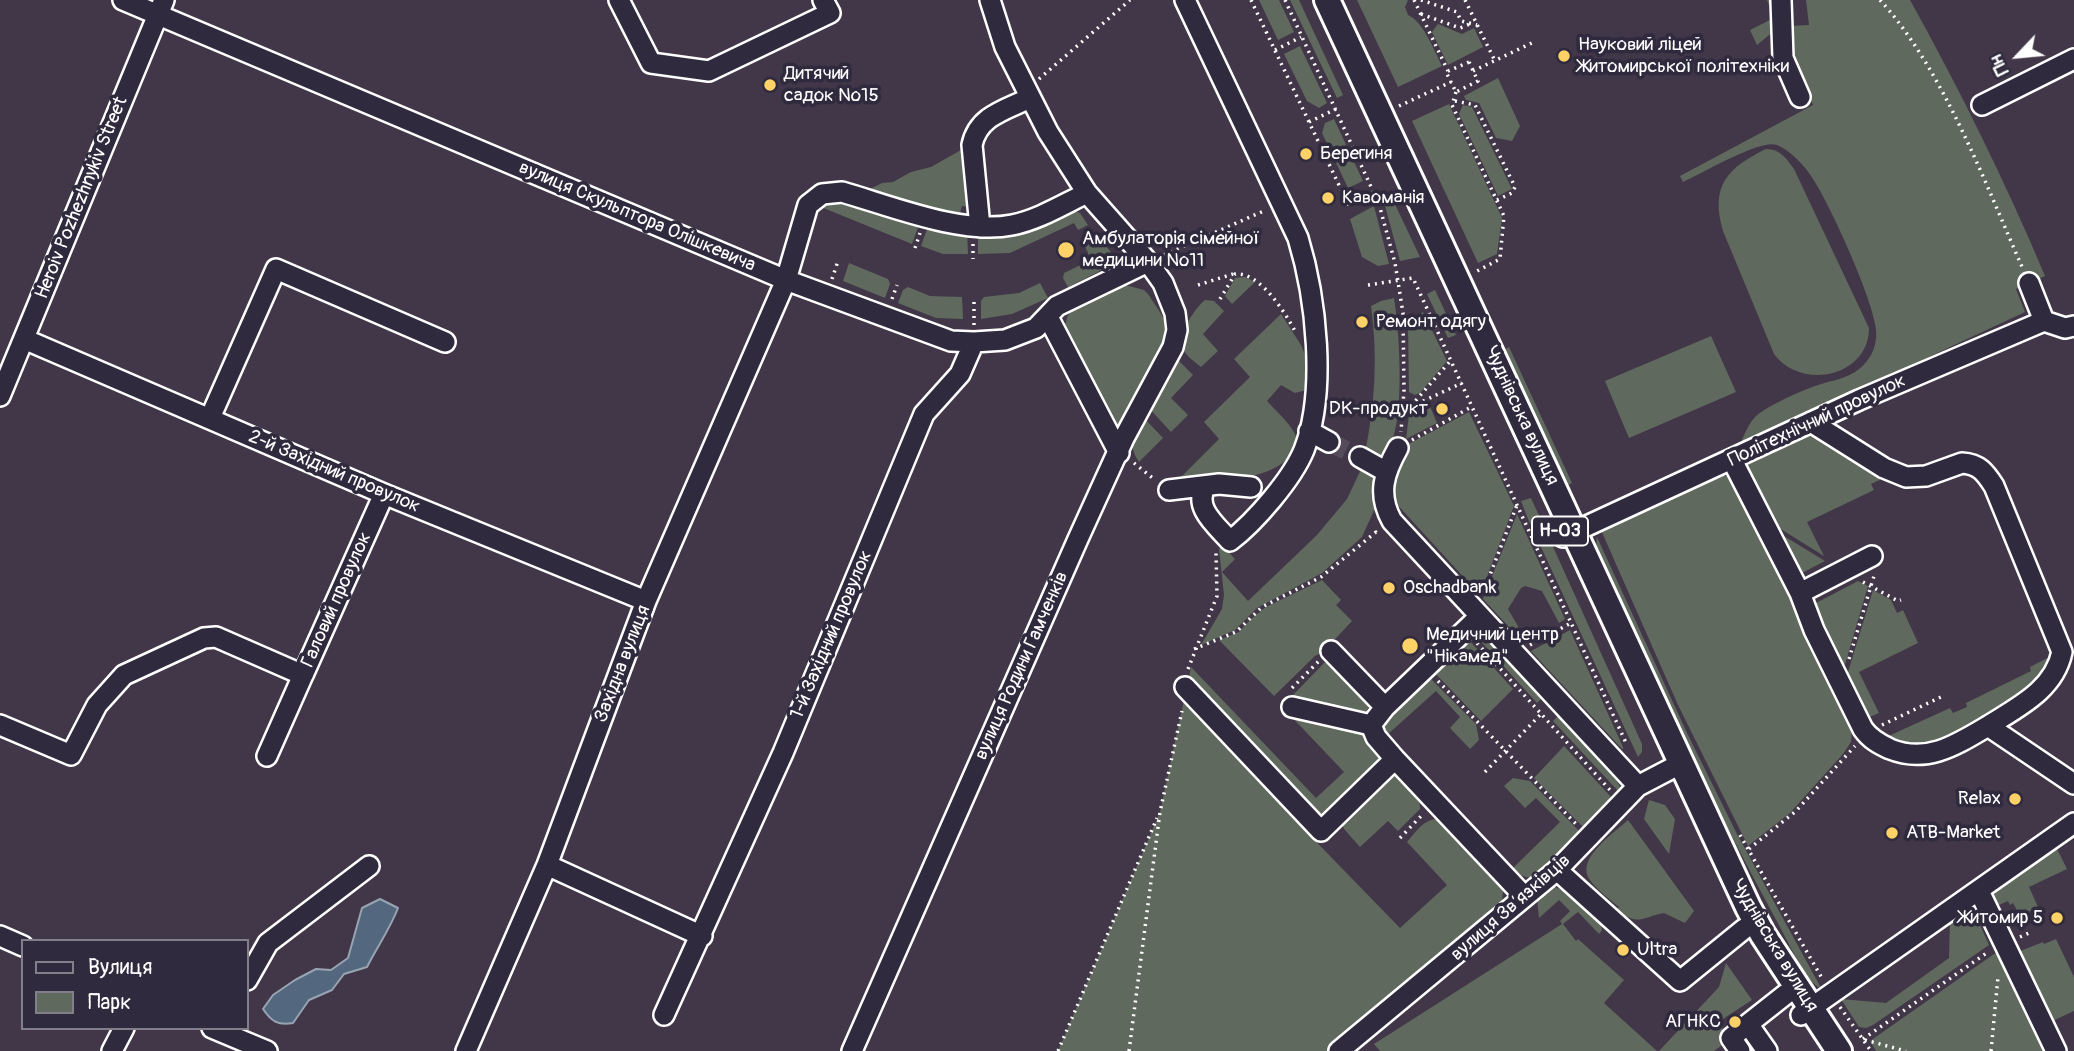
<!DOCTYPE html>
<meta charset="utf-8">
<style>
body{margin:0}
#map{position:relative;width:2074px;height:1051px;overflow:hidden;background:#423748;font-family:Pangolin,sans-serif}
canvas{display:block}
.legend{position:absolute;left:21px;top:939px;width:228px;height:91px;box-sizing:border-box;background:#2f2a3d;border:2px solid #827f8b;margin:0;padding:9px 12px;list-style:none;font-size:21px;color:#fff}
.legend li{display:flex;align-items:center;gap:14px;height:35px}
.legend b{width:35px;border:2px solid #827f8b}
.north{position:absolute;left:1983px;top:21px;width:70px;height:70px;-webkit-text-stroke:5px #2f2a3d;paint-order:stroke;rotate:244deg;font-size:19px;font-weight:700;line-height:28px;text-align:center;color:#fff}
.north::after{content:'';display:block;margin:auto;width:24px;height:32px;background:#fff;clip-path:polygon(50% 0,100% 100%,50% 72%,0 100%)}
</style>
<div id="map">
<canvas width="2074" height="1051"></canvas>
<ul class="legend">
<li><b style="height:9px;background:#2f2a3d"></b>Вулиця</li>
<li><b style="height:19px;background:#60695d"></b>Парк</li>
</ul>
<div class="north">Пн</div>
</div>
<script>
const ctx = document.querySelector('canvas').getContext('2d');
ctx.lineJoin = 'round';
function fillPath(path, color) { ctx.fillStyle = color; ctx.fill(path, 'evenodd'); }
function trace(path, color, width, dash) { ctx.strokeStyle = color; ctx.lineWidth = width; ctx.lineCap = dash ? 'butt' : 'round'; ctx.setLineDash(dash || []); ctx.stroke(path); }
function write(font, color, halo, rows, align = 'center') {
  ctx.font = font + ' Pangolin,sans-serif'; ctx.lineWidth = 7; ctx.setLineDash([]); ctx.textBaseline = 'middle'; ctx.strokeStyle = halo; ctx.fillStyle = color; for (const [text, x, y, turn = 0] of rows) {
    ctx.save(); ctx.translate(x, y); ctx.rotate((+turn || 0) * Math.PI / 180); ctx.textAlign = isNaN(turn) ? turn : align; if (halo) ctx.strokeText(text, 0, 0); ctx.fillText(text, 0, 0); ctx.restore();
  }
}
const green = new Path2D(`
 M1259,0H1279L1294,32L1278,40Z
 M1290,0H1299L1343,95L1337,98Z
 M1357,0H1408L1405,7L1408,15C1423,21 1435,52 1442,66L1398,87Z
 M1767,0H1775L1774,31L1757,45L1750,30L1774,18Z
 M1806,0H1910C1960,90 2005,181 2045,276L2016,289L2025,312L1740,445C1744,435 1748,425 1755,417C1767,405 1815,384 1832,381C1848,377 1862,371 1871,355C1875,348 1877,338 1876,330C1874,301 1827,197 1809,173C1802,163 1788,149 1777,145C1760,139 1701,174 1683,182L1680,176L1813,105L1791,54L1789,26L1809,25Z
 M1438,24L1462,34L1474,28L1483,47L1448,65L1432,32Z
 M1300,46L1327,103L1319,108L1307,101L1284,54Z
 M1498,78L1520,126L1512,141L1496,138L1479,103L1466,100L1464,96Z
 M1449,104L1502,218L1497,254L1478,263L1412,121Z
 M1463,105L1472,107L1512,189L1498,196L1459,114Z
 M1334,119L1363,181L1348,188L1322,133L1325,123Z
 M968,146L971,207L962,206L958,220L862,193L882,183L893,182L911,172L931,167Z
 M1766,149C1780,149 1786,158 1794,169L1869,328C1869,377 1801,391 1774,354L1723,231C1710,186 1727,168 1766,149Z
 M841,196L921,219L912,244L821,207Z
 M1392,198L1420,257L1400,261L1384,202Z
 M1374,206L1389,264L1378,266L1362,257L1350,219Z
 M1072,210L1080,213L1088,225L1078,230L1074,223L1010,253L978,254V234Z
 M930,221L967,231L968,254H943L921,246Z
 M1096,235L1111,252L1110,261L1100,271L1068,287L1063,278L1064,273L1091,260L1085,246Z
 M849,263L888,279L890,284L885,298L843,281Z
 M1245,277L1255,282L1232,304L1225,296L1235,278Z
 M1040,283L1048,298L1012,314L981,319V301L984,297L1019,293Z
 M1125,285L1144,290L1148,294L1167,323L1170,337L1119,427L1115,426L1065,325L1068,315L1075,306Z
 M908,287L930,296L962,297L963,319L936,318L898,303L903,290Z
 M1435,290L1456,335L1448,338L1427,294Z
 M1394,298C1399,326 1409,447 1379,458L1365,453C1375,403 1378,356 1371,306L1381,301Z
 M1205,300L1214,301L1224,311L1203,334L1218,351L1201,367C1195,362 1183,354 1182,346C1179,332 1195,308 1205,300Z
 M1423,312L1447,361L1420,393L1415,395L1409,392L1408,327L1410,322Z
 M1281,314L1301,345L1311,370L1307,390L1295,393L1281,385L1267,401C1276,411 1289,422 1295,434C1298,440 1297,444 1294,450C1277,483 1206,482 1172,486L1219,439L1204,422L1250,377L1234,359Z
 M1711,336L1736,392L1629,438L1605,381Z
 M1509,347L1572,483L1568,485L1504,350Z
 M1176,358L1193,375L1171,398L1188,415L1171,432L1147,406Z
 M1429,404L1437,423L1406,439L1409,415Z
 M1469,412L1514,506L1480,595L1393,500L1392,484L1403,447Z
 M1144,418L1163,438L1139,462C1127,444 1134,435 1144,418Z
 M1814,431L1888,476L1871,484L1874,490L1807,522L1824,556L1779,528L1754,479L1751,480C1748,472 1744,466 1752,459Z
 M1363,465L1374,476L1377,483L1376,506L1362,537L1322,573L1257,608L1235,630L1201,645L1222,609L1224,595L1219,549L1223,546L1235,559L1222,572L1248,601L1317,535L1347,499Z
 M1722,475L1733,478L1849,713L1852,730L1851,742L1843,754L1790,813L1748,846L1678,705L1601,530Z
 M1531,498L1642,744V752L1638,757L1528,519L1521,501Z
 M1517,514L1565,619L1559,623L1542,591L1525,586L1521,588L1508,609L1526,640L1523,642L1483,599Z
 M1784,536L1825,561L1804,572L1798,571L1780,538Z
 M1597,537L1688,735L1737,834L1821,988C1807,985 1784,933 1775,918C1709,797 1652,673 1596,547Z
 M1322,580L1341,600L1336,605L1352,621L1324,651L1315,656L1274,696L1219,640L1239,632L1251,619L1266,607Z
 M1858,581L1868,586L1844,668L1814,604Z
 M1873,590L1891,600L1897,613L1903,610L1918,643L1859,672L1879,713L1865,719L1845,682Z
 M1477,630L1542,698L1537,703L1476,636L1475,631Z
 M1570,630L1623,747V750L1531,651Z
 M1467,638L1513,689L1481,721L1432,670Z
 M2053,655L2032,690L1930,751L1882,739L1950,708L1953,713L1967,707L1966,703L2031,671L2030,667Z
 M1330,657L1370,702L1366,714L1298,703L1292,696Z
 M1191,667L1316,798L1344,772L1288,713L1362,731L1378,752L1379,764L1323,816H1316L1188,683Z
 M1427,675L1476,724L1479,740L1470,749L1450,728L1460,717L1436,691L1387,735L1383,724Z
 M1184,700L1295,820L1400,928L1447,885L1407,842C1415,833 1423,820 1436,819L1503,891L1502,901L1327,1051H1058L1160,812Z
 M1559,715L1616,780L1621,788L1619,792L1553,721Z
 M1564,746L1611,797V801L1585,829L1534,778Z
 M1391,774C1402,777 1422,797 1420,809L1398,831L1388,821L1360,847L1344,829L1341,822Z
 M1513,778L1530,781L1581,833L1536,876C1526,880 1520,875 1513,868L1560,822L1536,798L1525,808L1504,786Z
 M1649,800L1665,805L1675,819L1669,854L1644,819Z
 M1628,820L1694,911L1685,923L1664,913C1642,917 1639,927 1617,910L1619,907C1609,899 1597,890 1590,880C1575,859 1613,834 1628,820Z
 M2056,847L2067,869L2029,887L2038,907L2020,916L2013,903L2010,905L2008,901L1992,908L1986,897Z
 M1555,887L1564,891L1601,925L1602,930L1599,934L1578,912L1563,924L1576,941L1578,939L1624,980L1604,1003L1657,1051H1380L1374,1044L1562,924L1560,921L1570,911L1559,900L1539,918L1537,897Z
 M1972,907L1989,945L1873,1025L1866,1028L1859,1027L1841,999L1886,1003L1949,958L1950,922Z
 M2056,939L2074,977V1011L2046,1024L2013,954L2043,942L2044,944Z
 M2002,953L2051,1051H1876L1870,1041L1994,954Z
 M1726,963L1752,1000L1723,1019L1721,1046L1714,1051H1659L1719,987Z`);
const water = new Path2D(`
 M380,899L398,908C390,929 377,947 367,967L344,974L332,990L309,1000L293,1023C278,1026 271,1021 263,1009L273,995L295,980L316,969L331,970L348,958L362,908Z`);
const minorTunnel = new Path2D(`
 M1329,442L1360,457`);
const path = new Path2D(`
 M1251,0L1348,204L1374,192
 M1285,0L1379,204L1395,263L1403,313L1404,390L1401,432
 M1414,0L1448,71
 M1421,0L1457,12L1461,21L1477,25
 M1465,0L1495,61
 M1880,0C1943,69 1985,183 2023,269
 M1421,14L1460,28L1470,24
 M1275,50L1301,37
 M1469,62L1478,81L1456,92L1446,72Z
 M1473,71L1536,41
 M1039,79L1130,0
 M1456,92L1452,105L1504,216L1500,259L1477,271
 M1455,101L1475,105L1515,187L1512,193L1497,200
 M1399,106L1451,82
 M1309,122L1336,109
 M973,244V259
 M915,248L920,233
 M1164,255L1266,210
 M832,279L838,261
 M1198,285L1233,274
 M1368,285L1413,278L1627,745
 M892,299L897,285
 M1220,299L1235,274C1260,272 1284,311 1295,331
 M974,325V299
 M1411,406L1452,359
 M1404,410L1462,383
 M1412,440L1473,406
 M1134,463L1155,480
 M1863,582L1898,601L1901,600
 M1483,593L1517,505
 M1477,643L1610,790
 M1530,645L1571,623
 M1194,649L1236,632L1262,607L1321,577L1376,532L1377,534
 M1849,659L1874,576
 M1188,669L1217,596L1216,553
 M1438,681L1576,824
 M1292,688L1319,661
 M1882,725L1941,697
 M1485,772L1541,714
 M1740,835L1823,980
 M1400,838L1423,814
 M1749,849L1796,811L1855,746
 M2020,937L2029,933
 M1840,1007L1871,1051
 M1863,1039L1988,952
 M1865,1040L1906,1051
 M1058,1051L1157,818
 M1129,1051L1160,812L1182,711
 M1991,1051L1998,977`);
const minor = new Path2D(`
 M123,0L786,280L951,341L974,342L1005,340L1036,328L1057,306L1148,262
 M619,0L651,63L709,71L830,13L823,0
 M1185,0L1298,238C1316,297 1327,391 1304,450C1292,479 1255,522 1230,541C1217,526 1192,507 1206,486
 M1781,0L1783,58L1800,97
 M1982,105L2074,59
 M980,227L972,145C978,116 1005,110 1030,98
 M2029,283L2044,321
 M1048,317L1119,453
 M24,339L384,494L646,601
 M0,396L164,0
 M210,418L276,269L445,342
 M1811,422L1884,468L1906,477L1926,476L1962,463C1979,464 1985,472 1994,486L2062,652C2054,690 2018,707 1988,726
 M1309,431L1329,442
 M1398,448C1384,473 1377,494 1392,521L1638,786
 M1360,457L1385,471
 M1732,460L1800,593L1814,630L1863,729C1870,739 1879,744 1890,749C1927,764 1956,745 1988,726L2074,784
 M1169,490L1219,484L1251,487
 M1563,537L1859,400L2044,321L2065,328L2074,326
 M1800,593L1872,556
 M1331,651L1385,707
 M1185,687L1321,831L1395,759
 M1292,707L1371,725L1385,707L1480,616
 M0,725L71,755L97,705L124,675L204,638L216,637L303,675L384,494
 M1371,725L1376,737L1395,759L1524,896
 M267,756L303,675
 M547,865L702,936
 M1557,870L1680,981L1744,929
 M1979,891L2056,1051
 M0,936L23,946
 M247,980L268,943L369,866
 M664,1015L783,753L924,414L960,374L974,342
 M1801,1015L2074,823
 M1748,1024L1786,994
 M212,1028L267,1051
 M112,1051L124,1028
 M466,1051L547,865L646,601L786,280L808,205L822,194L842,192C891,206 962,235 1012,225C1038,220 1064,204 1087,193
 M852,1051L1078,539L1124,438L1173,347L1177,330L1175,313L1163,283L1148,262L1087,193L1048,132L1005,47L990,0
 M1339,1051L1557,870L1638,786L1680,764
 M1740,1051L1731,1038L1748,1024L1767,1051`);
const major = new Path2D(`
 M1327,0L1748,907L1763,935L1839,1051`);
const markers = [
 [1564,56,7,"#ffd166"],
 [770,85,7,"#ffd166"],
 [1306,154,7,"#ffd166"],
 [1328,198,7,"#ffd166"],
 [1066,250,9,"#ffd166"],
 [1362,322,7,"#ffd166"],
 [1442,409,7,"#ffd166"],
 [1389,588,7,"#ffd166"],
 [1410,646,9,"#ffd166"],
 [2015,799,7,"#ffd166"],
 [1892,833,7,"#ffd166"],
 [2057,918,7,"#ffd166"],
 [1623,950,7,"#ffd166"],
 [1735,1022,7,"#ffd166"]
];
const shields = [
 [1560,531,56]
];
const shieldNames = [
 ["Н-03",1560,531]
];
const poiNames = [
 ["Науковий ліцей",1578,45],
 ["Житомирської політехніки",1578,67],
 ["Дитячий",784,74],
 ["садок №15",784,96],
 ["Берегиня",1320,154],
 ["Кавоманія",1342,198],
 ["Амбулаторія сімейної",1082,239],
 ["медицини №11",1082,261],
 ["Ремонт одягу",1376,322],
 ["DK-продукт",1428,409,"right"],
 ["Oschadbank",1403,588],
 ["Медичний центр",1426,635],
 ["\"Нікамед\"",1426,657],
 ["Relax",2001,799,"right"],
 ["ATB-Market",1906,833],
 ["Житомир 5",2043,918,"right"],
 ["Ultra",1637,950],
 ["АГНКС",1721,1022,"right"]
];
const streetNames = [
 ["Heroiv Pozhezhnykiv Street",82,198,-68],
 ["вулиця Скульптора Олішкевича",637,217,23],
 ["Чуднівська вулиця",1521,416,65],
 ["Політехнічний провулок",1817,421,-25],
 ["2-й Західний провулок",334,472,23],
 ["Галовий провулок",337,600,-66],
 ["1-й Західний провулок",832,635,-67],
 ["Західна вулиця",623,664,-69],
 ["вулиця Родини Гамченків",1022,666,-66],
 ["вулиця Звʼязківців",1511,908,-41],
 ["Чуднівська вулиця",1774,946,59]
];
fillPath(green, '#60695d');
fillPath(water, '#53677e');
trace(water, '#98a4b2', 2);
trace(minorTunnel, '#554b5a', 19, [19, 10]);
trace(minor, '#fff', 24);
trace(major, '#fff', 30);
trace(path, '#fff', 3.5, [2, 5]);
trace(minor, '#2f2a3d', 19);
trace(major, '#2f2a3d', 24);
for (const [x, y, r, color] of markers) { const dot = new Path2D(); dot.arc(x, y, r, 0, 2 * Math.PI); ctx.fillStyle = color; ctx.fill(dot); trace(dot, '#2f2a3d', 2.5); }
for (const [x, y, w] of shields) { const box = new Path2D(); box.roundRect(x - w / 2, y - 14.5, w, 29, 5); ctx.fillStyle = '#2f2a3d'; ctx.fill(box); trace(box, '#fff', 2); }
write('bold 18px', '#fff', null, shieldNames);
write('19px', '#fff', '#2f2a3d', poiNames, 'left');
write('19px', '#fff', '#2f2a3d', streetNames);
</script>
